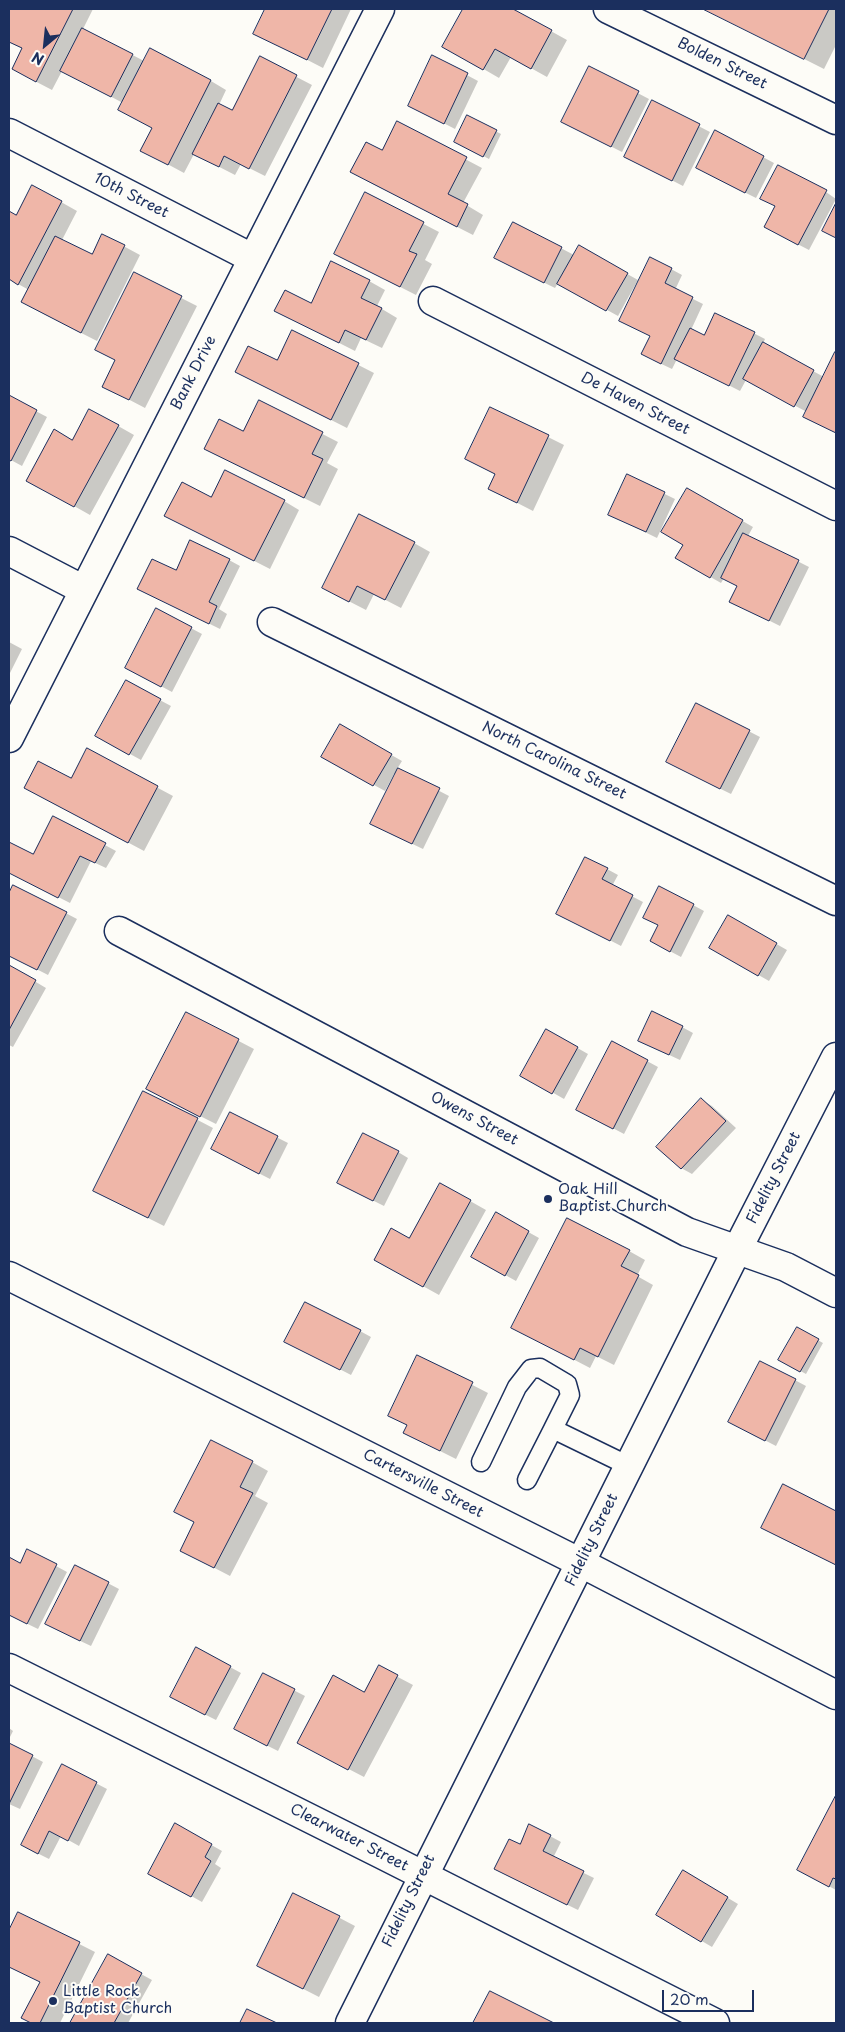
<!DOCTYPE html>
<style>
body{margin:0}
#map{position:relative;width:845px;height:2032px;overflow:hidden;background:#fdfcf7;font-family:"Playpen Sans",sans-serif}
canvas{display:block}
.frame{position:absolute;inset:0;border:10px solid #1b2f5e;pointer-events:none}
.north{position:absolute;left:20px;top:20px;width:50px;height:50px;-webkit-text-stroke:4px #fdfcf7;paint-order:stroke;rotate:208deg;font-size:14px;font-weight:700;line-height:20px;text-align:center;color:#1b2f5e}
.north::after{content:'';display:block;margin:auto;width:18px;height:22px;background:#1b2f5e;clip-path:polygon(50% 0,100% 100%,50% 72%,0 100%)}
.scale{position:absolute;left:662px;top:1990px;width:92px;height:22px;box-sizing:border-box;border:2px solid #1b2f5e;border-top:0;padding-left:6px;font-size:15px;line-height:18px;white-space:nowrap;color:#1b2f5e;-webkit-text-stroke:4px #fdfcf7;paint-order:stroke}
</style>
<div id="map">
<canvas width="845" height="2032"></canvas>
<div class="frame"></div>
<div class="north">N</div>
<div class="scale">20 m</div>
</div>
<script>
const ctx = document.querySelector('canvas').getContext('2d');
ctx.lineJoin = 'round';
function fillPath(path, color) { ctx.fillStyle = color; ctx.fill(path, 'evenodd'); }
function trace(path, color, width, dash) { ctx.strokeStyle = color; ctx.lineWidth = width; ctx.lineCap = dash ? 'butt' : 'round'; ctx.setLineDash(dash || []); ctx.stroke(path); }
function write(font, color, halo, rows, align = 'center') {
  ctx.font = font + ' "Playpen Sans",sans-serif'; ctx.lineWidth = 4; ctx.setLineDash([]); ctx.textBaseline = 'middle'; ctx.strokeStyle = halo; ctx.fillStyle = color; for (const [text, x, y, turn = 0] of rows) {
    ctx.save(); ctx.translate(x, y); ctx.rotate((+turn || 0) * Math.PI / 180); ctx.textAlign = isNaN(turn) ? turn : align; if (halo) ctx.strokeText(text, 0, 0); ctx.fillText(text, 0, 0); ctx.restore();
  }
}
const shadow = new Path2D(`
 M9,9H93L83,29L144,61L150,50L211,81L226,90L219,105L233,112L260,58L312,85L265,176L241,164L235,175L194,154L184,173L158,159L153,128L123,103L62,71L52,90L29,78L23,49L9,42Z
 M267,9H351L323,68L255,33Z
 M464,9H511L567,40L547,77L511,57L499,78L444,46Z
 M705,9H836V45L824,69Z
 M433,57L478,81L455,129L420,111Z
 M590,68L649,99L622,152L574,128Z
 M652,102L710,132L683,186L636,162Z
 M468,117L501,134L489,159L455,141Z
 M397,123L482,168L463,203L483,215L473,235L367,181Z
 M716,132L774,163L756,198L708,174Z
 M826,192L836,199L809,250L776,233V207Z
 M366,194L439,232L425,260L432,264L416,295L351,262Z
 M61,202L77,211L62,240L92,256L103,235L140,255L97,341L38,311L29,290L9,279V213L16,216Z
 M513,223L574,255L579,247L638,280L618,316L558,283L555,288L506,264Z
 M671,269L682,275L675,290L703,304L691,330L705,336L716,314L765,339L763,344L824,377L836,355V433L815,422L807,412L746,380L740,391L677,359L672,369L653,360L651,336L631,327Z
 M134,274L197,306L145,408L103,386L116,360Z
 M369,281L385,290L377,306L397,318L382,348L361,338L355,351L276,311L311,304Z
 M292,331L374,373L347,428L236,372L278,362Z
 M9,397L47,417L22,466L9,459Z
 M260,402L338,442L327,463L338,469L320,506L221,457L244,433Z
 M490,408L564,445L533,511L490,489L496,475L466,459Z
 M90,410L134,435L90,515L28,480L73,441Z
 M628,476L675,499L657,538L620,520Z
 M687,489L753,527L748,536L809,567L780,626L742,607L739,586L724,578L721,583L677,558L685,544Z
 M212,499L284,501L299,510L270,569L166,516Z
 M414,543L430,552L401,608L374,594L366,610L323,588Z
 M229,560L240,566L219,609L227,614L220,629L139,589L176,572Z
 M157,610L202,634L172,692L138,674Z
 M9,642L22,649L9,675Z
 M126,682L171,706L141,760L97,736Z
 M696,704L760,737L731,794L678,768Z
 M340,726L402,761L397,769L449,796L423,849L383,830L396,775L394,774L385,791L323,757Z
 M87,750L173,796L144,851L41,796L71,780Z
 M53,817L116,851L106,868L91,861L70,903L9,872V843L33,856Z
 M607,869L618,875L612,886L643,902L621,946L569,919Z
 M14,886L77,919L48,975L9,955V896Z
 M660,887L704,911L681,957L662,947L659,925Z
 M729,917L787,950L769,981L711,948Z
 M9,966L46,988L13,1047L9,1045Z
 M187,1014L254,1049L216,1124L164,1098Z
 M682,1027L693,1033L680,1060L650,1046Z
 M546,1030L588,1054L564,1099L522,1075Z
 M612,1042L658,1067L624,1134L588,1115Z
 M144,1092L213,1128L164,1226L110,1199Z
 M702,1100L712,1106L736,1128L692,1174L681,1168Z
 M231,1114L288,1143L270,1179L223,1155Z
 M398,1152L408,1158L384,1206L350,1189Z
 M440,1184L486,1210L439,1295L376,1260L410,1240Z
 M496,1214L539,1238L516,1281L473,1257Z
 M629,1251L645,1260L637,1276L653,1285L614,1365L596,1356L590,1368L513,1328Z
 M798,1329L823,1343L806,1374L780,1360Z
 M360,1331L371,1337L351,1375L297,1347Z
 M418,1357L488,1393L456,1459L420,1441L408,1426L389,1415Z
 M761,1362L806,1386L776,1446L741,1428Z
 M252,1462L268,1471L255,1496L268,1503L230,1576L182,1551Z
 M784,1486L836,1512V1565L779,1537Z
 M9,1558L21,1565L56,1566L67,1572L38,1629L9,1615Z
 M75,1566L119,1589L91,1646L57,1630Z
 M230,1667L241,1673L216,1720L182,1703Z
 M379,1667L413,1685L364,1777L314,1751L365,1693Z
 M264,1675L305,1696L278,1751L246,1735Z
 M9,1728L13,1731L9,1739Z
 M9,1744L43,1762L20,1809L9,1804Z
 M63,1766L107,1789L79,1846L61,1836L49,1859L33,1851Z
 M836,1797V1890L799,1870Z
 M176,1825L222,1851L215,1864L221,1868L202,1902L150,1873Z
 M550,1836L561,1842L553,1858L594,1878L578,1910L506,1875L520,1846Z
 M683,1871L738,1904L712,1947L657,1915Z
 M294,1894L355,1926L319,1997L274,1974Z
 M18,1913L95,1952L60,2023H32L23,2018L41,1982L9,1966V1933Z
 M108,1956L152,1980L128,2023H71Z
 M490,1992L551,2023H474Z`);
const building = new Path2D(`
 M9,9H73L36,82L12,69L22,48L9,42Z
 M265,9H332L307,60L253,34Z
 M463,9H513L552,30L531,69L495,49L483,70L442,47Z
 M703,9H829L804,59Z
 M82,28L133,54L111,97L60,71Z
 M150,48L211,80L168,165L140,151L152,128L118,110Z
 M432,55L468,73L444,124L408,106Z
 M260,56L297,75L249,169L224,156L219,167L192,154L218,103L232,110Z
 M589,66L639,91L611,147L561,122Z
 M652,100L700,124L672,181L624,157Z
 M467,115L497,130L483,157L454,142Z
 M397,121L467,157L448,194L468,204L457,227L350,172L366,142L382,150Z
 M715,130L764,156L745,193L696,168Z
 M778,165L827,190L798,245L764,227L775,206L760,199Z
 M32,185L62,201L18,285L9,279V211L16,215Z
 M365,192L424,222L409,251L417,254L400,287L334,254Z
 M836,203V238L822,231Z
 M513,222L562,247L544,283L494,258Z
 M102,234L125,245L81,333L21,302L55,236L92,254Z
 M579,245L628,273L606,311L557,284Z
 M650,257L672,268L665,283L693,297L661,364L641,354L650,336L619,321Z
 M331,261L370,280L361,298L382,308L366,340L345,330L339,343L274,311L285,290L311,303Z
 M134,272L182,296L129,400L102,387L115,360L95,350Z
 M715,313L755,332L729,386L674,359L690,328L704,335Z
 M292,330L359,363L331,420L235,372L248,346L277,360Z
 M763,342L814,370L794,407L743,379Z
 M835,352L836,353V433L803,417Z
 M9,395L37,410L11,461L9,460Z
 M259,400L323,432L312,454L323,459L304,498L204,449L219,419L243,431Z
 M490,407L549,435L517,503L488,489L495,474L465,459Z
 M89,409L119,425L74,507L26,481L54,429L72,440Z
 M225,470L285,500L254,561L164,516L182,482L211,497Z
 M627,474L665,492L646,532L608,515Z
 M687,488L743,520L710,578L675,558L683,545L661,532Z
 M359,514L415,542L385,600L357,586L349,602L322,588Z
 M743,533L799,560L769,621L729,602L737,586L721,578Z
 M190,540L230,559L209,602L217,606L209,624L137,589L152,559L176,570Z
 M156,608L192,627L161,687L125,668Z
 M126,680L161,699L129,755L95,736Z
 M696,703L750,730L720,789L666,762Z
 M340,724L392,754L373,786L321,757Z
 M87,748L158,786L128,843L24,788L38,761L71,778Z
 M398,768L440,788L412,844L370,824Z
 M53,816L106,843L95,863L80,856L58,898L9,873V842L33,854Z
 M585,857L608,868L602,879L633,895L610,941L556,914Z
 M13,885L67,912L37,970L9,956V893Z
 M659,886L694,904L670,952L650,941L658,925L643,918Z
 M728,915L777,943L758,976L709,948Z
 M9,965L36,980L9,1030Z
 M652,1011L683,1026L669,1055L638,1041Z
 M186,1012L239,1039L200,1117L146,1089Z
 M546,1029L578,1047L552,1094L520,1076Z
 M612,1041L648,1060L613,1129L576,1110Z
 M143,1091L198,1118L148,1218L93,1191Z
 M701,1098L726,1121L681,1169L656,1147Z
 M230,1112L278,1136L259,1174L211,1149Z
 M363,1133L399,1151L373,1201L337,1183Z
 M440,1183L471,1200L423,1287L374,1260L391,1228L409,1238Z
 M496,1212L529,1231L505,1276L471,1257Z
 M567,1218L630,1250L621,1266L639,1275L598,1357L580,1348L574,1360L511,1328Z
 M305,1302L361,1330L340,1370L284,1342Z
 M797,1327L819,1339L800,1372L778,1360Z
 M417,1355L473,1382L440,1451L403,1433L407,1425L388,1416Z
 M760,1361L796,1379L765,1441L728,1422Z
 M211,1440L253,1461L240,1487L253,1493L214,1568L180,1551L194,1522L174,1512Z
 M783,1484L836,1511V1565L761,1528Z
 M27,1549L57,1564L27,1624L9,1615V1557L20,1563Z
 M75,1565L109,1582L80,1641L45,1624Z
 M196,1647L231,1666L205,1715L170,1697Z
 M379,1665L398,1675L348,1770L297,1743L333,1675L364,1692Z
 M263,1673L295,1689L267,1746L234,1729Z
 M9,1743L33,1755L9,1804Z
 M62,1764L97,1782L68,1841L49,1831L38,1854L21,1845Z
 M836,1795V1879L833,1878L829,1887L797,1870Z
 M175,1823L212,1844L205,1857L211,1861L191,1897L148,1874Z
 M529,1824L551,1835L543,1851L584,1871L567,1905L494,1869L509,1839L520,1844Z
 M683,1870L728,1897L701,1942L656,1915Z
 M293,1893L340,1916L303,1989L257,1966Z
 M18,1912L80,1942L40,2023H31L21,2018L40,1982L9,1967V1930Z
 M108,1954L142,1973L114,2023H70Z
 M490,1991L554,2023H473Z
 M247,2009L277,2023H240Z`);
const service = new Path2D(`
 M481,1462L517,1387L531,1369L540,1368L567,1384L570,1395L553,1429L629,1466
 M527,1480L553,1429`);
const minor = new Path2D(`
 M608,9L836,120
 M9,133L252,258
 M433,301L836,506
 M9,551L84,590
 M272,622L836,901
 M9,738L380,9
 M119,931L687,1232L786,1267L836,1293
 M9,1276L581,1563L836,1695
 M9,1668L383,1855L715,2023`);
const secondary = new Path2D(`
 M350,2023L737,1250L836,1057`);
const markers = [
 [548,1199,5,"#1b2f5e"],
 [53,2001,5,"#1b2f5e"]
];
const streetNames = [
 ["Bolden Street",722,64,26],
 ["10th Street",131,196,27],
 ["Bank Drive",194,373,-63],
 ["De Haven Street",635,404,27],
 ["North Carolina Street",554,761,26],
 ["Owens Street",474,1119,28],
 ["Fidelity Street",774,1178,-63],
 ["Cartersville Street",423,1484,27],
 ["Fidelity Street",592,1540,-64],
 ["Clearwater Street",349,1838,27],
 ["Fidelity Street",409,1901,-64]
];
const poiNames = [
 ["Oak Hill",558,1190],
 ["Baptist Church",558,1207],
 ["Little Rock",63,1992],
 ["Baptist Church",63,2009]
];
fillPath(shadow, '#0003');
fillPath(building, '#efb6a8');
trace(building, '#1b2f5e', 1);
trace(service, '#1b2f5e', 21);
trace(minor, '#1b2f5e', 31);
trace(secondary, '#1b2f5e', 31);
trace(service, '#fdfcf7', 18);
trace(minor, '#fdfcf7', 28);
trace(secondary, '#fdfcf7', 28);
for (const [x, y, r, color] of markers) { const dot = new Path2D(); dot.arc(x, y, r, 0, 2 * Math.PI); ctx.fillStyle = color; ctx.fill(dot); trace(dot, '#fdfcf7', 2); }
write('15px', '#1b2f5e', '#fdfcf7', streetNames);
write('15px', '#1b2f5e', '#fdfcf7', poiNames, 'left');
</script>
